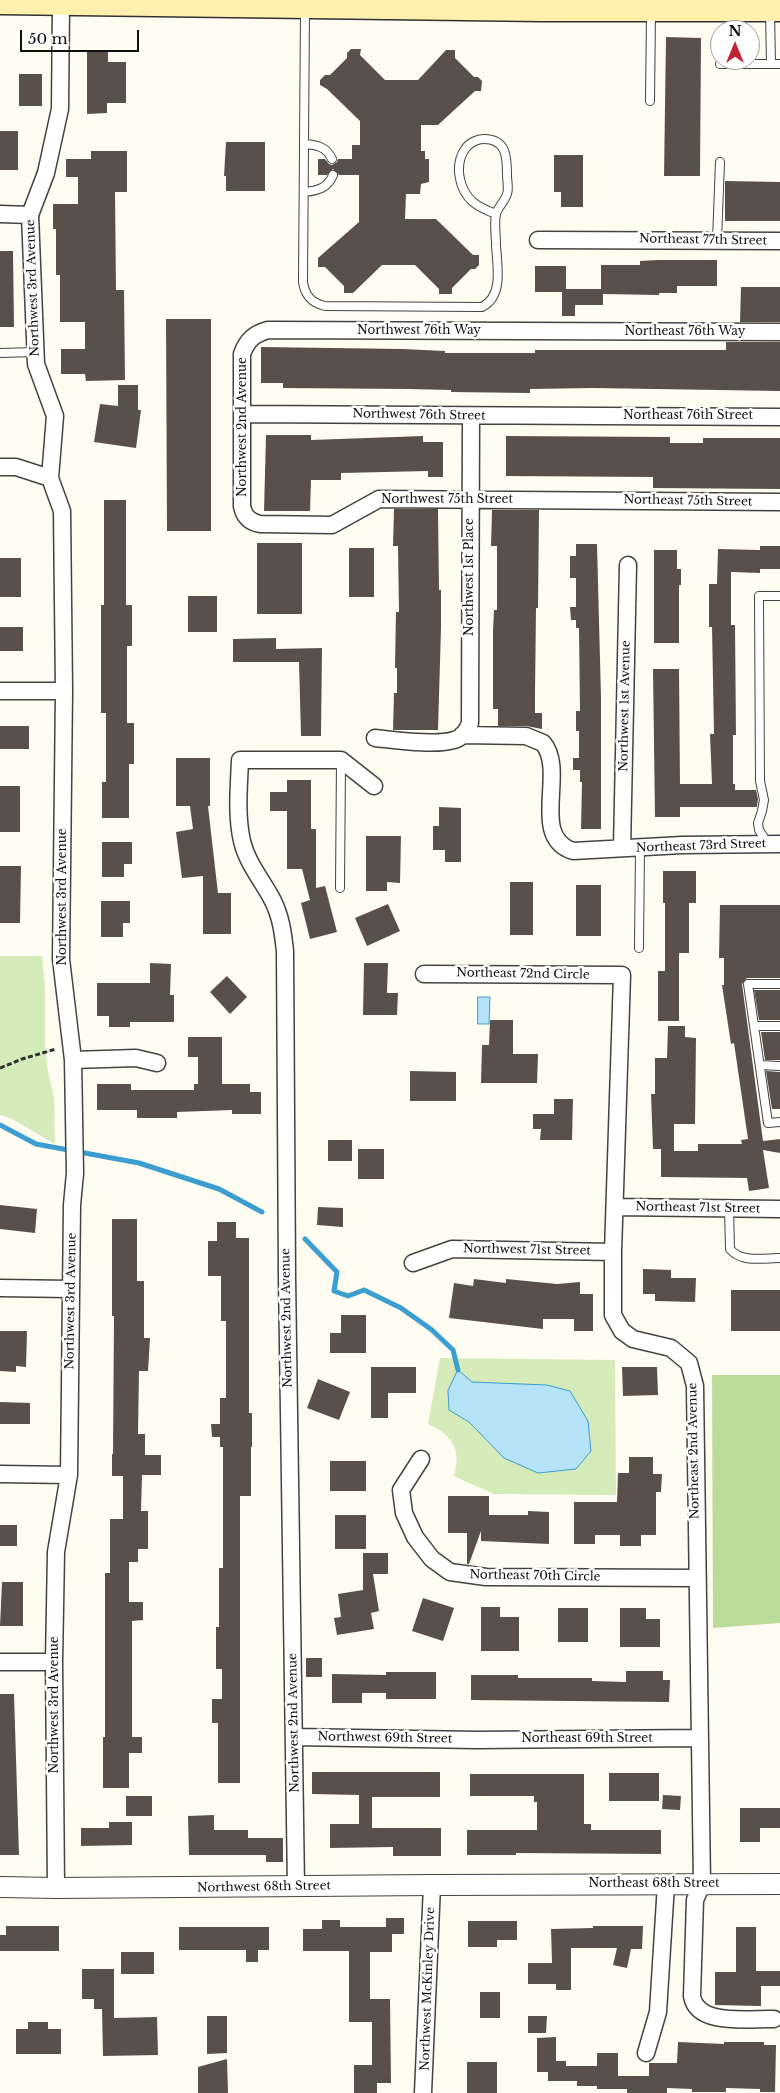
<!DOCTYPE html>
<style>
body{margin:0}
#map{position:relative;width:780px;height:2093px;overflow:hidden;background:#fffcf2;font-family:"Libre Baskerville",serif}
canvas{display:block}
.north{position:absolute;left:710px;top:20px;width:50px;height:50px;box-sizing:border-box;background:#fff;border:1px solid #9f9f9f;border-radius:50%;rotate:0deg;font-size:14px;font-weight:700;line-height:20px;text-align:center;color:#101010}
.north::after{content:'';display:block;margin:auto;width:18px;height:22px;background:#c32435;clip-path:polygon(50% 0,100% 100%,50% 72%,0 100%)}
.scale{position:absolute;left:20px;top:30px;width:119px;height:22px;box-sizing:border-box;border:2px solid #101010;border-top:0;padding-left:6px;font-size:15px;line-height:18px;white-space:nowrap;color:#101010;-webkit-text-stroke:4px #fff;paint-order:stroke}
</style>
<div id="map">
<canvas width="780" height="2093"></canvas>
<div class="north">N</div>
<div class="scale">50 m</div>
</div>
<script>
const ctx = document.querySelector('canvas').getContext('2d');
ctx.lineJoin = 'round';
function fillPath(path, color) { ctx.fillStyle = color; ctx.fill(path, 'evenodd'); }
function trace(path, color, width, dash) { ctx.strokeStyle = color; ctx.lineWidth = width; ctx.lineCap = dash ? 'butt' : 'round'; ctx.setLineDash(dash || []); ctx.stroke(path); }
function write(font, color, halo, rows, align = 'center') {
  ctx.font = font + ' "Libre Baskerville",serif'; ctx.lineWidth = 5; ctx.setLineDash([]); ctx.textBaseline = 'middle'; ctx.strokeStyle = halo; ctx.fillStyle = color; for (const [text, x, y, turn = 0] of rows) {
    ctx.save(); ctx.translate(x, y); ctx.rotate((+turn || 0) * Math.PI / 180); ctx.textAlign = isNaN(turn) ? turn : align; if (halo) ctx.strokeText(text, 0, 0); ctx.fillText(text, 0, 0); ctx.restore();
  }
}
const green = new Path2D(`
 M0,956H42L45,987V1047L48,1071L54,1098L55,1144L12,1119L0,1115Z
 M440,1358L615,1360L616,1495L494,1494L454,1476C462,1449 452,1435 428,1424Z`);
const forest = new Path2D(`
 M712,1375H780V1623L713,1628Z`);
const water = new Path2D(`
 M478,997H490L489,1024H478Z
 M458,1370L472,1382L547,1385L570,1391L588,1421L591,1451L576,1469L538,1473L504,1458L469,1422L449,1410L448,1391Z`);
const stream = new Path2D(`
 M0,1125L36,1144L139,1163L219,1189L262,1212
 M305,1239L337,1272L334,1291L348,1296L364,1290L401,1308L432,1330L453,1350L458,1370`);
const building = new Path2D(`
 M666,37L701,38L700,176H664Z
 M351,49H361L360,55L385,80H418L446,50H455V58L474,77H478L482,81L481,91H475L438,125H421V151H425V159H429V182L421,184L420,194H406L405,219H436L473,255H479V265L475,269H471L452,288V294H439V289L415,265H382L353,293H344V286L325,267H318V258L359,222V175H339L333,169L327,175H318V159H325L329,164L332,165L337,162L338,159H352V145H360V121L327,89L320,85V80L325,75H330L347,58V53Z
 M87,51H108V62H126V103H107V113L87,114Z
 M19,74H42V106H19Z
 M0,131H18V170H0Z
 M226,142H265V191H226V176H224Z
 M91,151H127V192H115L116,290H124L125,380L86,381L85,374H61V349H85V322H60V275H56V229H53V204H78V177H66V159H91Z
 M554,155H583V207H561V192H554Z
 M725,181L780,182V221H725Z
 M0,251H13L14,327H0Z
 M658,260H717V286H677V293H659V295L603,294V305H575V316H562V292H535V266H566V289H601V265H640V261Z
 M741,287H780V322H740Z
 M166,319H211V531H167Z
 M726,342H780V391L593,388L530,389V393L451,392V390L409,389L283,388V383H261V347L403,349L445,351V353H535V350H726Z
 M118,385H138V410H141L136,448L94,442L100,404L118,406Z
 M266,435H311V440L423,436V442H443V477H428V471L341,473V480H311L310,511H264Z
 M506,436L670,437V443H703V438H780V489L653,488V477L506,476Z
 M104,500H126V605H132V646H127V723H134V764H129V818H102V782H106V713H101V605H104Z
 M394,509H438L439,590H441V628L438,730H393L394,693H397V668H395L396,612H399L398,546H393Z
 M492,510H539L538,608H536L535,693V713H542V729L526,726H498V709H493V632L494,610H497V546H491Z
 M257,543H302V614H257Z
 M576,544H597L601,698V829H581L582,782H580V770H573V758H579V731H576V711H580L579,628H576V620H571L570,607H576V578H570V556H576Z
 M760,546H780V569H760V573L731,572V625H735L736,735H733V784H735V790H756L758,799L757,807H680V817H655L653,669H679L680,784H712L710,734H714L712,627H709V584H717L718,549L760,550Z
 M349,548H374V597H349Z
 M654,550H677V569H681V585H679V643H654Z
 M0,558H21V597H0Z
 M188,596H217V632H188Z
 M0,627H23V651H0Z
 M276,638V649L322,648L321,736H301L299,662H233V639Z
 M0,726H29V749H0Z
 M176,758H210V806H208L213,850L218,893H231V934H203V876L182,878L176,832L193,829L190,806H176Z
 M287,780H311V829H316V888L325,886L337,932L310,939L301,903L310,900L302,869H287V811H270V792H287Z
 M0,786H20V832H0Z
 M439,807L461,808V862H445V850H433V826H439Z
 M366,836H401L400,883L387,882V891H366Z
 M102,842H132V864H124V877H102Z
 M0,866H21L20,923H0Z
 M663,871H696V903H689V953H679V1021H658V971H665V903H663Z
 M510,882H533V935H510Z
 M576,885H601V936H576Z
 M101,901H130V923H123V937H101Z
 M388,904L400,931L367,946L355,918Z
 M720,905H780V978H747L742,984L763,1141L780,1139V1153L763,1150L769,1188L749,1191L747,1178L661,1177V1149H653L651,1094H655V1058H667L668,1026H685V1037L696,1038L695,1124H674V1151H698V1144H742L741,1140L748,1139L734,1043L731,1044L722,985H724V958H719Z
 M150,963L171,964L170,995H174V1022H130V1027H109V1016H97V983H150Z
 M364,963H388L387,993H398L397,1015H363Z
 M227,976L247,997L230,1014L210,992Z
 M754,990H780V1020H759Z
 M490,1020H513V1054H538L537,1083H481L482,1045H489Z
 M761,1032H780V1060H765Z
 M188,1037H222V1084H250V1092H261V1114H232V1110L177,1112V1118H137V1110H97V1084H131V1090H194V1084H198V1057H188Z
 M410,1071L456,1072V1101H410Z
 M766,1071L780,1072V1109H772Z
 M554,1099H573L572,1140H540L541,1129H533V1114H554Z
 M328,1140H352V1161H328Z
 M358,1149H384V1179H358Z
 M0,1205L37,1209L35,1233L0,1229Z
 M318,1207L343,1208V1227L317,1225Z
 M112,1219H137V1281H144V1338H150L148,1371H139L138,1434H145V1455H161V1475H142L141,1511H148V1549H138V1562H129V1602H143V1620L132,1621V1737H142V1753H129V1788H103V1737H105V1573H110V1519H123V1476H112V1454H113L114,1316H112Z
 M217,1222H236V1238H249V1413H252V1447H251V1496H240V1783H218V1723H212V1699H222V1669H216V1627H219V1568H223V1447H220V1437H212L211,1424H220V1398H226V1321H221V1276H208V1241H217Z
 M643,1269L671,1270V1278H696L695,1302L655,1301V1294H643Z
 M474,1279L506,1283V1279L557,1284L580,1282V1294H593V1331H574V1319H543V1329L449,1318L454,1283L473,1286Z
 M731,1290H780V1331H731Z
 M341,1315H366V1353H330V1333H341Z
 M0,1331H27L26,1367L16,1366V1372L0,1371Z
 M371,1367H416V1393H388V1418H371Z
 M622,1367H657L658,1395L623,1396Z
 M318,1379L350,1392L339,1420L307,1408Z
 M0,1402L30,1403V1424H0Z
 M629,1457H653V1474H662L661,1492H656V1535H641V1546H620V1535H595V1544H574V1502H617L618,1473H629Z
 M330,1461H366V1491H330Z
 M448,1496H489V1515H528V1511L549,1512V1544L481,1541V1531L469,1564H467V1533H448Z
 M335,1515H366V1549H335Z
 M0,1525H17V1546H0Z
 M363,1553H388V1574H373L379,1611L371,1613L374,1629L337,1635L334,1618L341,1617L338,1594L363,1590Z
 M2,1582H23V1626H0Z
 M423,1598L454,1608L443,1641L412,1631Z
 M481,1607H500V1617H519V1651H481Z
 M558,1608H588V1642H558Z
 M620,1608H646V1619H660V1647H620Z
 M306,1658H322V1677H306Z
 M626,1671H663V1680H670L669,1702L471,1700V1675H518V1678H592V1681L626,1682Z
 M386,1672H436V1699H386V1693H362V1703H332V1674L386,1675Z
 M0,1694H14L19,1855H0Z
 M312,1772H440V1797H372V1828H441V1856H393V1847L330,1848V1824H359V1795L312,1794Z
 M609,1773H659V1801H609Z
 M470,1774H584V1824H591V1830H661V1854L516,1853V1855H467V1830H537V1802H534V1796H470Z
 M663,1795L681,1796L680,1810L662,1809Z
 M126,1796H152V1816H126Z
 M740,1808H780V1828H760V1842H740Z
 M214,1815V1830H248V1838H283V1862H266V1855H189L188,1816Z
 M109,1822H132V1845L81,1846V1828H109Z
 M386,1918H404V1934H392V1952H370V1999H390L391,2083H377V2093H354V2065H372V2022H349V1951H303V1929H322V1920H340V1927H386Z
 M468,1921H517V1940H497V1947H468Z
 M6,1926H59V1951H0V1935H6Z
 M593,1926H643L642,1949H631L627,1968L613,1965L617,1948H571V1990H556V1984H528V1963H552L551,1929L593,1928Z
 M179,1927H269V1950H258V1962H246V1950H179Z
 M736,1927H756V1971H780V1986H761V2006L715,2005V1972H736Z
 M121,1952H154V1974H121Z
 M82,1969H114V2018L157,2017L158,2055L103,2056L102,2009H94V1999H82Z
 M480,1992H500V2018H480Z
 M207,2016H227V2053L207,2054Z
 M528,2016H547L546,2033H528Z
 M28,2022H48V2029H61V2054H16V2029H28Z
 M556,2037V2061H566V2066H597V2053H618V2076H649V2063H677L678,2042L724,2044V2042H764V2045H776L775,2092H760V2089L726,2088V2092H692V2089L667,2088V2093H627V2089H597V2086H577V2081H548V2072H537V2038Z
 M227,2059L228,2093H198V2067Z
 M467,2062H497V2093H467Z`);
const path = new Path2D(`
 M0,1068L22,1059L56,1049`);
const service = new Path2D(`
 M305,8L303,282C305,296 312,303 325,306L482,307C504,296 497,266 496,245C496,236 494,223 496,214C498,207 505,201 507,194C509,189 507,181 507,175C507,158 507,139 484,139C477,139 469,143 465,149C454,165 459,190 473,202C480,208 488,211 496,214
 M770,12L771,64
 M720,64H780
 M650,101L651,13
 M304,144C316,145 326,146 332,159
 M304,192C317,191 328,188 333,175
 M717,240L720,162
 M0,353L36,352
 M768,844L759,830L758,823L762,811L764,800L760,781L759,596H780
 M340,888L341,760
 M639,948L640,848
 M780,984H748L768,1123L780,1122
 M754,1026H780
 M760,1065L780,1066
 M729,1209L730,1249C741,1263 764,1258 780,1258`);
const minor = new Path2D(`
 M0,214L30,215
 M538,240L780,241
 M780,332L268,330C254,334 247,340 242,354V506C244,517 250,522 260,524L332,525L379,499L780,502
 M243,414L780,417
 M0,467H16L50,478
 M0,691H64
 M462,735L526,736L543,743C567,771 529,837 573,851L682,845L780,844
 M375,738C395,740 436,746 454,740C462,738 467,731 470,723L471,416
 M622,848L628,565
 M424,974L622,975L613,1252V1315L622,1331L633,1339L671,1348L689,1363L695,1386L702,1884L695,1900L692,1996C697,2027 750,2018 774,2019
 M73,1060L136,1058L157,1063
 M616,1207L780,1209
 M413,1263L452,1249L613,1252
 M0,1288L71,1289
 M421,1459L401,1490L404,1513L415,1537L432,1559L450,1572L486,1577L697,1578
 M0,1474L69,1475
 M0,1662H54
 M294,1737L476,1740L698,1738
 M296,1887L287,1277L285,951C283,933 281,916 272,899C262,880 247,863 242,841C236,815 239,786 240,760H341L374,786
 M56,1888L54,1662L56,1552L69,1475L72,1205L75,1173L73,1060L61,959L64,691L62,511L50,478L55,416L36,364L30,215L46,173L60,109L61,4
 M646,2053L658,2012L666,1884
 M423,2093L432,1885`);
const tertiary = new Path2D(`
 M0,1887L56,1888L432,1885L780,1884`);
const secondary = new Path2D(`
 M0,3L542,10H780`);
const streetNames = [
 ["Northeast 77th Street",703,240,1],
 ["Northwest 3rd Avenue",33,288,-92],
 ["Northwest 76th Way",419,331],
 ["Northeast 76th Way",685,332],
 ["Northwest 76th Street",419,415,1],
 ["Northeast 76th Street",688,416],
 ["Northwest 2nd Avenue",243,427,-90],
 ["Northwest 75th Street",447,500],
 ["Northeast 75th Street",688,501,1],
 ["Northwest 1st Place",470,577,-90],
 ["Northwest 1st Avenue",625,706,-89],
 ["Northeast 73rd Street",701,846,-2],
 ["Northwest 3rd Avenue",63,897,-90],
 ["Northeast 72nd Circle",523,974,1],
 ["Northeast 71st Street",698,1208,1],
 ["Northwest 71st Street",527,1250,1],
 ["Northwest 3rd Avenue",71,1301,-89],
 ["Northwest 2nd Avenue",287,1318,-91],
 ["Northeast 2nd Avenue",694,1451,-91],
 ["Northeast 70th Circle",535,1576,1],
 ["Northwest 3rd Avenue",55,1705,-90],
 ["Northwest 2nd Avenue",294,1723,-91],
 ["Northwest 69th Street",385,1738,1],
 ["Northeast 69th Street",587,1739],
 ["Northeast 68th Street",654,1884],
 ["Northwest 68th Street",264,1887,-1],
 ["Northwest McKinley Drive",428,1989,-88]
];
fillPath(green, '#d6ebba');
fillPath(forest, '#bbdc99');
fillPath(water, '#b6e3f7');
trace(water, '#3c9dd0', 1);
trace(stream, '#3c9dd0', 5);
fillPath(building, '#59504c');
trace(service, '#434343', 10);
trace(minor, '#434343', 19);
trace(tertiary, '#434343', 22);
trace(secondary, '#323232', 25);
trace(path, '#323232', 3, [5, 2.5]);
trace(service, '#fff', 8);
trace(minor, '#fff', 16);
trace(tertiary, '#fff', 20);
trace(secondary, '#fff1ad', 22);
write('12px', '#101010', '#fff', streetNames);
</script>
